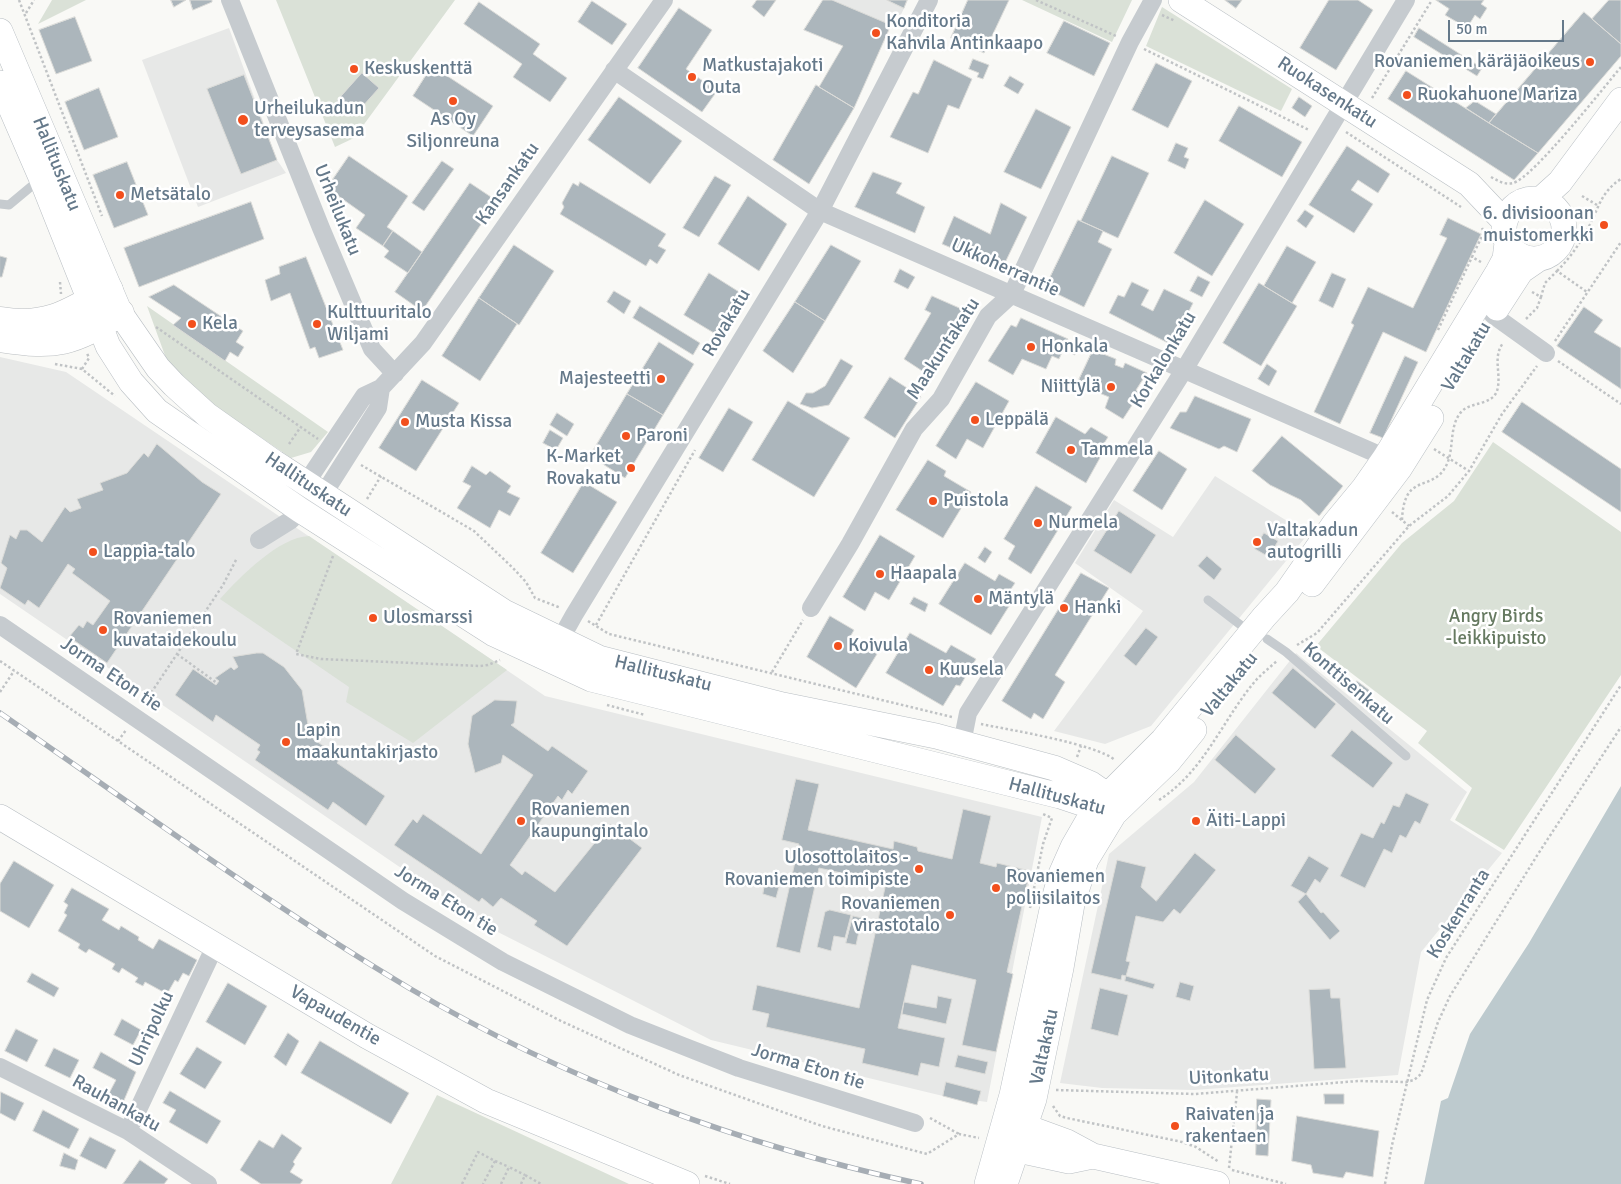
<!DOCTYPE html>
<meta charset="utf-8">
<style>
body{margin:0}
#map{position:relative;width:1621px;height:1184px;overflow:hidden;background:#f9f9f6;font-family:Signika,sans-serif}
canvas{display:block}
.scale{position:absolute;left:1448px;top:20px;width:116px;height:22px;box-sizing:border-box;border:2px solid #65798a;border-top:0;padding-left:6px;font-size:15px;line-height:18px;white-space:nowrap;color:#65798a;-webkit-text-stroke:4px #fff;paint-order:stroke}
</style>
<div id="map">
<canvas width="1621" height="1184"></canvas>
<div class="scale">50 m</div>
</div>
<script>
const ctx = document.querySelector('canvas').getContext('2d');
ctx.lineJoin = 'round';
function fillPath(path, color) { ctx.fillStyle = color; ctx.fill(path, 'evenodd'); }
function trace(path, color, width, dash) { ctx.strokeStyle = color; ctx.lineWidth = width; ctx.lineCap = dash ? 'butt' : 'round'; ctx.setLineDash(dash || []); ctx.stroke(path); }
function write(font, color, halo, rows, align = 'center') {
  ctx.font = font + ' Signika,sans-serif'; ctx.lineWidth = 5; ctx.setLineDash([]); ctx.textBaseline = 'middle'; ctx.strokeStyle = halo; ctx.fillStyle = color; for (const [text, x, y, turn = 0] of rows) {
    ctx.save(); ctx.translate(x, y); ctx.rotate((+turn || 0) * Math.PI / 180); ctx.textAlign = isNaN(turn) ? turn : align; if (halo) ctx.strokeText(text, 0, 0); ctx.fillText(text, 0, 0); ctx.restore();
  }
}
const built = new Path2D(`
 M832,0H908L895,27Z
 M229,28L277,160L286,173L198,207L142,60Z
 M0,357L66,372L545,696L1042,817L987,1102L943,1096L711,1040L486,926L0,594Z
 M1215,476L1308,534L1151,726L1105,744L1054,731L1143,611L1075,563L1114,500L1173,537Z
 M1296,653L1467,792L1450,820L1502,853L1421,952L1398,1075L1194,1090L1102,1088L1060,1083L1109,854L1194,782Z`);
const green = new Path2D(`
 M52,0H86L38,24Z
 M276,0H455L354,138L335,147Z
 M1022,0H1132L1112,42Z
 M1162,7L1292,89L1281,111L1146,46Z
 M147,306L328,432L311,452L291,458L197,394L167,361Z
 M1493,442L1621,532V675L1504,850L1455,820L1472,788L1418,743L1427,731L1316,646L1402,543L1454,501Z
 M309,536L507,670L413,743L346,702L349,687L220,599C240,577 279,537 309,536Z
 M437,1095L629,1184H391Z`);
const water = new Path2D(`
 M1621,786V1184H1424L1441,1101L1448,1098L1470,1034L1529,943Z`);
const building = new Path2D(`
 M171,0H186L174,7Z
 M190,0H212V2L193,10Z
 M757,0H776L764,17L752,7Z
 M823,0H832L891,25L854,108L819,87L843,46L804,30Z
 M887,0H907L904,8Z
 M968,0H1009L984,53L951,38Z
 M1225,0H1242L1236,8Z
 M1329,0H1358L1373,10L1336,70L1300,48Z
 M1436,0H1484L1481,4L1487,8L1480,19L1475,15L1467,28L1445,15L1449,9Z
 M1609,0H1621V44L1592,19Z
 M592,1L627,24L612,45L578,22Z
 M479,2L540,44L533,54L567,78L550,102L513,77L522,64L464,24Z
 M679,8L712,30L686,69L717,91L702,112L638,68Z
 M1584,12L1621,44V56L1538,153L1489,123Z
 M75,17L92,61L56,74L39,30Z
 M1064,21L1110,43L1094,76L1047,53Z
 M1419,28L1482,68L1477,76L1414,37Z
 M973,59L989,65L983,79L977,77L979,73L969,69Z
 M934,60L972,79L959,109L948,105L928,153L890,137L913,92L918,94Z
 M1156,63L1192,81L1168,128L1132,110Z
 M432,66L493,106L473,136L413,96Z
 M1406,71L1489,123L1538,153L1514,180L1388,99Z
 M362,73L379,88L354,116L337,101Z
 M244,75L277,160L241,174L207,89Z
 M1010,76L1024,84L1018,94L1004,86Z
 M816,85L854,108L809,184L773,160Z
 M99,88L118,137L84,150L65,102Z
 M619,97L682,141L650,184L588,140Z
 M1299,97L1312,106L1305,117L1292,108Z
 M1475,101L1496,114L1489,123L1466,108Z
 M1239,106L1302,142L1282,177L1219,141Z
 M1036,109L1071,127L1041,189L1004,172Z
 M1176,143L1188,148L1184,157L1189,159L1185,169L1168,161Z
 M1347,146L1390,174L1378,193L1358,180L1351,190L1373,204L1354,233L1309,205Z
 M349,156L408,196L387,227L393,231L383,246L356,228L365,215L327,188Z
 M1112,156L1149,173L1118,238L1081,221Z
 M442,161L454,169L424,211L412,203Z
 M127,162L148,215L114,228L93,175Z
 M873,172L902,183L896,193L925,207L915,233L855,207Z
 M715,176L731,185L699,237L683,228Z
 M580,182L666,234L658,246L666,250L657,264L650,259L646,266L560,214L564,207L562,203L573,183L578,186Z
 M470,183L497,201L422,311L395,292Z
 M748,196L787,224L759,271L718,244Z
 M1205,200L1244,224L1212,276L1174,253Z
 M251,202L264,239L139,287L124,248Z
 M1001,203L1027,217L1002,269L942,244L954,216L990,234Z
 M1305,210L1314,216L1306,228L1297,221Z
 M1448,218L1481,234L1426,352L1383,332L1340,424L1314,412L1354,325L1351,323L1368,287L1413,308L1447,238L1440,235Z
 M1078,220L1103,231L1098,242L1112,249L1084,307L1045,288Z
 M393,231L422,252L408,273L384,257L389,251L383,246Z
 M514,245L554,271L519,325L479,298Z
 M831,245L861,261L825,321L795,302Z
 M1287,246L1316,262L1292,303L1264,286Z
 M0,256L7,258L2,277H0Z
 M306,257L343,350L319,358L315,347L310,349L290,293L271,301L265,280L280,274L279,267Z
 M900,269L915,277L908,289L894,282Z
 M709,273L744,295L719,336L684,315Z
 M1332,273L1346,279L1333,308L1319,301Z
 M1198,276L1210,282L1202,297L1190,291Z
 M1132,282L1149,290L1141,305L1153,311L1164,289L1193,303L1172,345L1109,313L1118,295L1124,297Z
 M1259,283L1297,306L1261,366L1223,343Z
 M174,285L243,331L236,342L244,347L238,357L230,352L225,361L173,325L181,318L149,297Z
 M614,291L631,301L624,314L607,302Z
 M932,296L973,314L933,378L904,359L931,313L925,310Z
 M479,298L517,324L480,381L442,356Z
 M795,302L825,321L793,373L763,351Z
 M640,306L700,343L693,355L633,318Z
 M1584,307L1603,320L1594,332L1621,348V389L1557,346Z
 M1021,318L1068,339L1059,359L1052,356L1046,369L1022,359L1013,375L988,361L1011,325L1016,327Z
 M659,342L694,364L663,415L627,394Z
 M1072,343L1079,346L1075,355L1067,352Z
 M1093,350L1116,359L1115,365L1123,368L1125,363L1147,373L1136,390L1140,393L1123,419L1105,408L1109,397L1077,384Z
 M1405,356L1418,362L1383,438L1370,433Z
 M841,359L853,366L829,405L812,408L800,404L806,393H813L825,386Z
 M1267,364L1277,371L1269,386L1258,379Z
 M890,377L921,397L895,438L864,418Z
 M422,380L459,403L416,471L379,448Z
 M976,382L1009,401L983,448L967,439L956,459L936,446Z
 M627,394L663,415L625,478L590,456Z
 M1195,396L1251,419L1237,452L1224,446L1219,449L1170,428L1180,412H1186Z
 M788,401L850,438L814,497L752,460Z
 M1522,402L1621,469V512L1502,432Z
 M729,408L753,422L723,472L699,458Z
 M557,413L574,424L567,436L550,425Z
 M1056,417L1085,434L1091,427L1108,437L1103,445L1106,447L1086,483L1036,453Z
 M550,430L563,438L556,450L543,443Z
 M1282,436L1343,486L1319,516L1301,500L1270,485L1252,471Z
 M157,444L202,482L221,494L107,663L69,637L79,625L83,628L87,621L93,625L110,601L72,573L75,569L68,564L39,608L28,600L25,605L0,588L7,568L1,563L10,535L16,539L20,530H27L42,542L65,507L70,512L81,508L77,499L103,490L100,483L127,473L144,453L148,457Z
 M1159,451L1187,469L1162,510L1133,491Z
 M928,460L946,471L944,476L971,492L943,538L896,510Z
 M472,466L486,475L490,471L511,486L507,492L520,498L510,516L499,510L490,528L457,508L471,486L463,482Z
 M584,482L617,502L573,573L541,553Z
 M1036,486L1072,507L1031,574L1008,559L1015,546L1004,539Z
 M1119,511L1156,535L1131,574L1094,551Z
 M1264,533L1278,541L1269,557L1255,549Z
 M880,535L915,556L889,600L875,592L865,611L843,597Z
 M985,547L992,552L985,563L978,558Z
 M1207,556L1222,569L1214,580L1198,566Z
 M965,563L995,581L999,574L1015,583L1009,592L1016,595L991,635L939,604Z
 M1081,573L1109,588L1055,675L1065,682L1043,719L1034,713L1031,719L1002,701Z
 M914,597L928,604L925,612L910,604Z
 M830,616L854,630L850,637L877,654L856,688L807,657Z
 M1146,628L1158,637L1136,666L1124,656Z
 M910,633L946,653L951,645L976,659L960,686L956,685L943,706L886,673Z
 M257,653H263L284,667L302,690L308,725L317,731L313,739L328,749L326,751L339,760L337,763L385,796L366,826L333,802L328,810L255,760L260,752L257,750L260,745L216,715L213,722L175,695L193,669L216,685L219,681L215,678L231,667L234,670L238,667L233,657Z
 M1293,668L1336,704L1315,729L1272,693Z
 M1357,681L1373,693L1367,701L1351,689Z
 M495,700L517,701L514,723L511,725L548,751L552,746L588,771L572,794L568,790L562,800L558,796L510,865L522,875L525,871L555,892L610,824L642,848L567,946L534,925L537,921L501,898L493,907L482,898L479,902L394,845L413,819L417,823L423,814L481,854L533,775L503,755L501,763L475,773L468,744L472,716Z
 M1352,730L1393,763L1373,788L1331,756Z
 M1236,735L1276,769L1255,794L1215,760Z
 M796,779L819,784L808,830L893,849L894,841L917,847L918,851L952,859L963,809L991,816L980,863L996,867L997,863L1030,871L1007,972L1013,974L996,1052L962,1045L976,980L912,965L898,1028L945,1038L939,1067L921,1063L918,1076L862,1063L865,1049L766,1027L769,1014L752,1010L757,985L859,1008L886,883L819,868L800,953L776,947L799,844L782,840Z
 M1406,793L1429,804L1420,824L1415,821L1406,838L1400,835L1392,853L1384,849L1365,888L1340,876L1361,833L1373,838L1381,822L1384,824L1393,805L1399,807Z
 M1195,853L1216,870L1180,914L1174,909L1163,922L1136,916L1126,961L1130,962L1126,976L1122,975L1121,980L1091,973L1117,860L1146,867L1141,887L1156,901Z
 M1309,856L1329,868L1320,883L1315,879L1306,894L1291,886Z
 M14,861L54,885L29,928L0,911V884Z
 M765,884L779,887L776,898L763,894Z
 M72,888L109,909L102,920L119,930L121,926L139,937L138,940L153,949L159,939L197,960L189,976L183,973L178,982L175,980L167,994L145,982L143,986L135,982L138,978L122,968L119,973L112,969L115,964L89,949L86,953L78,948L80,944L58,931L67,915L64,913L68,905L64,902Z
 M1306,894L1321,913L1323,912L1340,931L1330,940L1298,902Z
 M830,910L851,915L845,938L834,936L831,951L817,947L825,912Z
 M853,916L862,918L856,945L846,943Z
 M32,973L59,988L54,997L27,982Z
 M1126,976L1155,984L1153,989L1125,981Z
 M1180,982L1194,986L1190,1001L1176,997Z
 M228,983L267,1006L245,1045L206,1022Z
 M1100,988L1128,995L1118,1036L1091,1029Z
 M1330,989L1331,998H1340L1346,1068L1314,1069L1309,990Z
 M938,996L952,999L946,1024L902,1014L904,1002L936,1008Z
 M122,1019L141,1030L133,1045L114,1035Z
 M16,1029L38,1040L27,1062L5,1051Z
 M288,1033L299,1041L286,1066L274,1057Z
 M320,1041L409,1093L391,1124L301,1073Z
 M197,1047L222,1062L205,1089L180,1074Z
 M54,1048L79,1060L70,1078L45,1066Z
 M101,1052L136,1072L122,1105L106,1099L116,1080L93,1068Z
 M958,1055L988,1062L985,1074L955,1067Z
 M946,1082L981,1091L977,1105L943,1096Z
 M170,1091L221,1121L207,1144L169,1122L176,1110L163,1103Z
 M1,1092L24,1103L15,1121L0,1113Z
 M1324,1094H1344V1104H1325Z
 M1257,1099L1271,1100L1268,1156L1256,1155Z
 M43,1110L79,1129L69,1149L33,1131Z
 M1297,1116L1379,1131L1373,1177L1346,1172L1343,1178L1313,1173L1311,1165L1292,1161Z
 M282,1134L302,1148L293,1162L295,1164L290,1172L303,1180L300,1184H261L240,1170L259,1140L273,1148Z
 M90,1137L116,1150L106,1169L80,1156Z
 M64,1153L78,1160L75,1170L60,1166Z
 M140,1160L168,1179L164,1184H123Z`);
const path = new Path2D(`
 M19,0L102,216
 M1036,0L1116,36
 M26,13L34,0
 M1162,15L1175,21
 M1144,49L1309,130
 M1372,98L1432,0
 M1346,132L1461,207
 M1491,177C1498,181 1505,185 1513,183C1533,178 1604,87 1621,67
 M1582,196L1597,205
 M1481,262L1472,257L1484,232L1482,228
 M1557,271C1569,259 1579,245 1587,230C1598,211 1600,192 1621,179
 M60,282L61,294
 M1532,292L1541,297L1545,283L1557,271L1587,292
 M1526,319L1537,308L1541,297
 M156,327L318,439
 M1438,330L1472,257
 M1555,341L1621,242
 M1558,361L1621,404
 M55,364L82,369L115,396
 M82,369L89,358L87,353
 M289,444L300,428
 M1434,449L1469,471
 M361,465L474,531L513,568L526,582L535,598L561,608
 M367,499L381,476
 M1392,512L1409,526
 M1402,520C1404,471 1432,493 1446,466C1455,449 1448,426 1462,411C1471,402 1492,405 1497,391C1502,374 1492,358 1503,343
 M333,556L296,654L321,659L480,666L488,665L500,660
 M588,621L609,634L952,717
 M596,625L695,450
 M1297,645L1317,633L1409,526L1448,496L1469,471L1502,414L1537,366
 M177,654L217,683
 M0,661L435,956L561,1021L679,1075L822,1126L927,1154L959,1134L979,1138
 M772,672L803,620
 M0,692L14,671
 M143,705L223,585L237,558
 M607,705L645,715
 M981,724C1010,730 1096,744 1115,760
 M118,741L126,730
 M1077,757L1081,746
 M1159,800C1205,771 1223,718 1257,679C1263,673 1270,667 1277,661
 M1030,908L1043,844L1052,818L1043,814
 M1056,1090L1195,1094L1358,1081L1406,1082L1414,1080L1421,1074L1438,1022L1450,996L1538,854L1621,727
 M1053,1106L1060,1116L1067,1118L1182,1142L1196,1147L1219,1162
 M930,1118L959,1134
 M495,1161L509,1167
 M1229,1168L1237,1092
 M1232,1170L1286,1184
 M705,1176L730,1184
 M462,1184L478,1152L495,1161L483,1184
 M501,1184L509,1167L525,1175
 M521,1184L525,1175L541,1184
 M1385,1184L1392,1145L1427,1000L1446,958L1621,685`);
const lane = new Path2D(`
 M0,204L9,205L33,185L39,177
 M1208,600L1251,633
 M1267,639L1286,652L1406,756`);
const street = new Path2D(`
 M230,0L321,228L372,349L395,374
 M614,70L820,211L1375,453L1393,464
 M1493,315L1546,353
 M303,494L306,483L364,396L381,388L423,343L664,0
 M259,540L291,520L300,510L323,495L378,408L381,388
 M811,608L850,544L914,429L941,399L988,316L1012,294L1130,42L1153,0
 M0,625L403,901L503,962L630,1025L683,1046L739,1068L915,1123
 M555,649L574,615L820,211L929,0
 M962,743L968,713L1184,370L1406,0
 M0,1067L128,1131L208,1184
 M128,1131L215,946`);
const secondary = new Path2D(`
 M1181,0L1469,184L1504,221
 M0,31L120,313L158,368L174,385L207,415L275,463L504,612L599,658L783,705L936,736L1054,768L1091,784L1107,795L1114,814
 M0,83L40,175L108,346L131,382L157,411L300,510L494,634L591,679L1060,796L1114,814
 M1504 229a30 30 0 1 1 60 0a30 30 0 1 1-60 0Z
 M1540,200L1560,182L1621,100
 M1497,308L1521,271L1537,260
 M1312,584L1399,469L1431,418
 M0,817L367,1036L486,1101L687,1184
 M1010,1129L1026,1127L1067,1142L1093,1156L1217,1184
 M1008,1137L1018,1150L1069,1161L1093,1156
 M987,1184L1012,1095L1055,896L1061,874L1073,847L1096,807L1163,740L1264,617L1287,592L1335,523L1364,488L1385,458L1498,272L1505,259L1507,243
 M1005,1184L1034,1099L1061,968L1072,904L1086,860L1114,814L1168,762L1194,730`);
const highway = new Path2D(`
 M1,321C47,329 71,312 109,290
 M0,338C58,347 71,342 120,313`);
const rail = new Path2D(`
 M0,713C135,806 268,904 409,988C567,1081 743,1146 921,1184`);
const markers = [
 [876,33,5,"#f24f1d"],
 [1590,62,5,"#f24f1d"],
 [354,69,5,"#f24f1d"],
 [692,77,5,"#f24f1d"],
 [1407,95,5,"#f24f1d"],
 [453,101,5,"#f24f1d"],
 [243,120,6,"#f24f1d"],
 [120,195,5,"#f24f1d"],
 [1604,225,5,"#f24f1d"],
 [192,324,5,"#f24f1d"],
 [317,324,5,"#f24f1d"],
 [1031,347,5,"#f24f1d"],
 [661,379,5,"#f24f1d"],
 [1111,387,5,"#f24f1d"],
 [975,420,5,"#f24f1d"],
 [405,422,5,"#f24f1d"],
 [626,436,5,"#f24f1d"],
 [1071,450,5,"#f24f1d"],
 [631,468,5,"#f24f1d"],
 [933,501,5,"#f24f1d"],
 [1038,523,5,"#f24f1d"],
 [1257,542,5,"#f24f1d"],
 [93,552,5,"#f24f1d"],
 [880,574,5,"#f24f1d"],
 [978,599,5,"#f24f1d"],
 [1064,608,5,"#f24f1d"],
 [373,618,5,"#f24f1d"],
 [103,630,5,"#f24f1d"],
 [838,646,5,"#f24f1d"],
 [929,670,5,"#f24f1d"],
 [286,742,5,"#f24f1d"],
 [521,821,5,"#f24f1d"],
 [1196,821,5,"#f24f1d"],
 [919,869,5,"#f24f1d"],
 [996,888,5,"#f24f1d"],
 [950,915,5,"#f24f1d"],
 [1175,1126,5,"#f24f1d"]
];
const poiNames = [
 ["Konditoria",886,22],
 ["Kahvila Antinkaapo",886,44],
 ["Rovaniemen käräjäoikeus",1580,62,"right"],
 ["Matkustajakoti",702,66],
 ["Outa",702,88],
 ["Keskuskenttä",364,69],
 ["Ruokahuone Mariza",1417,95],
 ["Urheilukadun",254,109],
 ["terveysasema",254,131],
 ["As Oy",453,120,"center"],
 ["Siljonreuna",453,142,"center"],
 ["Metsätalo",130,195],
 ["6. divisioonan",1594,214,"right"],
 ["muistomerkki",1594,236,"right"],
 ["Kulttuuritalo",327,313],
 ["Wiljami",327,335],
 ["Kela",202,324],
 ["Honkala",1041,347],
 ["Majesteetti",651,379,"right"],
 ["Niittylä",1101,387,"right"],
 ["Leppälä",985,420],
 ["Musta Kissa",415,422],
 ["Paroni",636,436],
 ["Tammela",1081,450],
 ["K-Market",621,457,"right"],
 ["Rovakatu",621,479,"right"],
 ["Puistola",943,501],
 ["Nurmela",1048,523],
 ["Valtakadun",1267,531],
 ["autogrilli",1267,553],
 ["Lappia-talo",103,552],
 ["Haapala",890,574],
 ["Mäntylä",988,599],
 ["Hanki",1074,608],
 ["Ulosmarssi",383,618],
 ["Rovaniemen",113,619],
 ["kuvataidekoulu",113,641],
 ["Koivula",848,646],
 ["Kuusela",939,670],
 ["Lapin",296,731],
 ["maakuntakirjasto",296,753],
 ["Rovaniemen",531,810],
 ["kaupungintalo",531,832],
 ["Äiti-Lappi",1206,821],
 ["Ulosottolaitos -",909,858,"right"],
 ["Rovaniemen toimipiste",909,880,"right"],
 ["Rovaniemen",1006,877],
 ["poliisilaitos",1006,899],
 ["Rovaniemen",940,904,"right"],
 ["virastotalo",940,926,"right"],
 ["Raivaten ja",1185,1115],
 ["rakentaen",1185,1137]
];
const streetNames = [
 ["Ruokasenkatu",1327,93,33],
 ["Hallituskatu",56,164,68],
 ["Kansankatu",508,184,-55],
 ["Urheilukatu",337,210,68],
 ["Ukkoherrantie",1005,268,24],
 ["Rovakatu",727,323,-59],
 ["Maakuntakatu",944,349,-57],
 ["Valtakatu",1467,357,-59],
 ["Korkalonkatu",1164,360,-59],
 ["Hallituskatu",308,485,34],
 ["Hallituskatu",663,674,14],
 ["Jorma Eton tie",111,675,34],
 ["Konttisenkatu",1348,684,41],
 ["Valtakatu",1230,685,-51],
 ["Hallituskatu",1057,797,15],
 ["Jorma Eton tie",446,901,32],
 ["Koskenranta",1459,914,-58],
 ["Vapaudentie",335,1016,30],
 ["Uhripolku",152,1029,-65],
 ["Valtakatu",1045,1047,-78],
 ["Jorma Eton tie",808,1067,17],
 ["Uitonkatu",1229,1077,-3],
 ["Rauhankatu",116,1104,29]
];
const parkNames = [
 ["Angry Birds",1496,617],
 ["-leikkipuisto",1496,639]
];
fillPath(built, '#e7e8e7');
fillPath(green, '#dae1d7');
fillPath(water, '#bdcace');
fillPath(building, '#acb6bc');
trace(building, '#dbdbd8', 1);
trace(secondary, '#b8bec3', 26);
trace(highway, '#b9bdc0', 29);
trace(path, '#c0c3c5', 2.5, [2.5, 2.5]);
trace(lane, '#c6cbcf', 9);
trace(street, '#c6cbcf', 18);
trace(secondary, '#fff', 25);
trace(highway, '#fff', 28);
trace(rail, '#a6adb4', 5.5);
trace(rail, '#fff', 4, [11]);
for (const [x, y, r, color] of markers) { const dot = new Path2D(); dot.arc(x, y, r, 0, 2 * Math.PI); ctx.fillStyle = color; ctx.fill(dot); trace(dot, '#fff', 2); }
write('19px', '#65798a', '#fff', poiNames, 'left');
write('19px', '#65798a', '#fff', streetNames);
write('19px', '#667a61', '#fff', parkNames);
</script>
